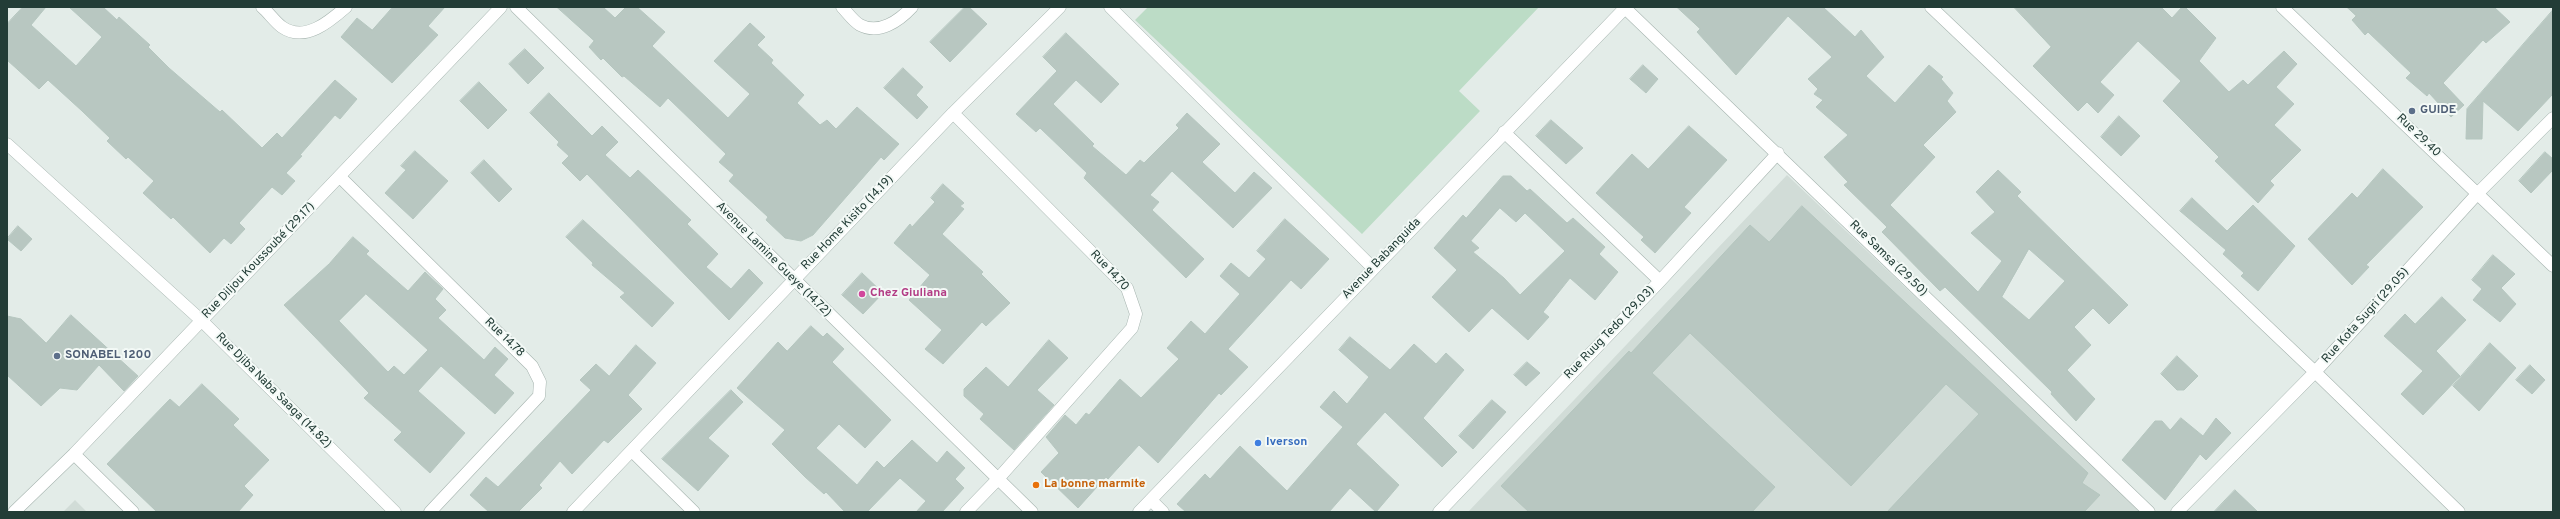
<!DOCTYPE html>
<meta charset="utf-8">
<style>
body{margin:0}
#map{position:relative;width:2560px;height:519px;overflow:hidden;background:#e3ece8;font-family:Overpass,sans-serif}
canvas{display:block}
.frame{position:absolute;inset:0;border:8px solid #233d37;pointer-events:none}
</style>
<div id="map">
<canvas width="2560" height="519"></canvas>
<div class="frame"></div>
</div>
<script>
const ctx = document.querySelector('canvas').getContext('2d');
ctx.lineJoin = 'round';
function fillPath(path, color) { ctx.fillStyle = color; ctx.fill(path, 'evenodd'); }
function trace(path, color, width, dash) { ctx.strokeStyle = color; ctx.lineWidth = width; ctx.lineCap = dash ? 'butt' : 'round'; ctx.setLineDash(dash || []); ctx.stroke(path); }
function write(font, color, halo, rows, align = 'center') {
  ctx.font = font + ' Overpass,sans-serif'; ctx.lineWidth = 4; ctx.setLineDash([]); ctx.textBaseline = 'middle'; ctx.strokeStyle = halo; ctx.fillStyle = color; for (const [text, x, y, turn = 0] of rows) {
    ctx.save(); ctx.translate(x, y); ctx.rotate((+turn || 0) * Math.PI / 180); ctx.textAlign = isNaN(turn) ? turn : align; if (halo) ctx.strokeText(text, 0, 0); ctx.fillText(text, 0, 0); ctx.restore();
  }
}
const built = new Path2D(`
 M1787,175L2142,512H1468Z
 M75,500L87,512H63Z`);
const green = new Path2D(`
 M1148,7H1539L1459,91L1480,111L1362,234L1135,20Z`);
const building = new Path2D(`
 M23,7H46L31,25L76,66L102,37L69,7H103L117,20L119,17L150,45L148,47L169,68L220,112L222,110L262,148L277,133L282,138L335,80L357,99L340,119L335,115L300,155L302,156L286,173L295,181L282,195L272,187L239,223L245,229L231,244L224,238L210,253L173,217L171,219L143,193L154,181L128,157L126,159L107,141L110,138L82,111L48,80L39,89L7,60V24Z
 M393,7H445L428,26L438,35L392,83L341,37L357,18L372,30Z
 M557,7H603L615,18L626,7H637L665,32L652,46L728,118L750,94L714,61L750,23L765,37L757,45L773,60L771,63L804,95L797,103L820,125L827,120L836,129L857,107L899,144L884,160L881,157L813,235L801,241L785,238L766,220L768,217L729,181L734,175L719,162L726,154L668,98L660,107L624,76L622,77L603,58L601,60L589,47L594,41Z
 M965,7H969L987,24L950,62L930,42Z
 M1677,7H1823L1855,37L1861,30L1884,57L1866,76L1895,103L1929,65L1943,77L1941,79L1953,93L1947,101L1956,112L1923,145L1935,157L1890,205L1978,292L2002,261L1971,233L1995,212L1976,192L1998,170L2021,192L2017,196L2128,305L2109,324L2093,308L2074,327L2091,345L2067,370L2095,399L2076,421L2051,394L2052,392L1945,287L1940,291L1882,232L1887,227L1844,185L1848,182L1824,157L1848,135L1816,107L1823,100L1814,94L1818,89L1808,79L1832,57L1788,16L1736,75L1697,32L1700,29ZM2029,249L2065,281L2029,320L2002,297Z
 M2014,7H2161L2172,18L2182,7H2185L2216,38L2199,61L2229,92L2243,80L2248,85L2284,51L2297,64L2276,87L2294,104L2274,125L2301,150L2270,181L2274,185L2258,203L2215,161L2219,157L2163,101L2181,81L2138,41L2100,82L2114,95L2098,113L2087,102L2078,111L2033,66L2051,47Z
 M2347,7H2494L2510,22L2486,43L2483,40L2443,83L2464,105L2451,117L2429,93L2427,96L2406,78L2411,73L2368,32L2365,35L2352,20L2356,16Z
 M2553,10V94L2518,131L2483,101L2482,139H2466L2467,109Z
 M1066,33L1119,84L1101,103L1076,80L1053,104L1094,144L1092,146L1126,175L1140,160L1144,163L1179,128L1176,125L1187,113L1220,144L1202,162L1235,193L1254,172L1272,188L1233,228L1172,171L1150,195L1159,202L1152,210L1204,259L1186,278L1084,178L1087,173L1040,128L1036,132L1016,114L1057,71L1043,57Z
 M525,49L544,68L528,84L509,64Z
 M1643,65L1658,79L1646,93L1630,79Z
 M903,68L923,87L916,95L928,107L917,119L884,88Z
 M479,82L507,110L488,129L460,101Z
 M549,93L592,136L602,126L618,142L605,155L630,178L638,170L691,220L687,224L718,254L706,267L731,289L749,269L763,283L729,320L587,174L580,181L562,163L569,156L557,145L559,142L530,113Z
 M2119,116L2140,136L2121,156L2101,137Z
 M1551,120L1583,148L1566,164L1536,136Z
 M1689,126L1727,160L1684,207L1691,213L1655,253L1641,240L1644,237L1596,193L1632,154L1648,169Z
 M415,151L448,181L413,219L385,193L406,170L401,166Z
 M2545,152L2553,159V170L2531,193L2519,181Z
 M484,160L512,189L499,202L471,173Z
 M2383,169L2423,207L2366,265L2369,267L2352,285L2308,239L2352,193L2357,198Z
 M1503,176H1511L1527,191L1530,189L1567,223L1573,218L1605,247L1599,254L1618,272L1595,300L1570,278L1543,312L1549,317L1528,340L1492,308L1469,332L1432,297L1457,270L1434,248L1463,215L1466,218ZM1500,208L1516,222L1525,213L1565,251L1520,295L1504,278L1473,252L1479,248L1471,241Z
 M943,184L964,203L960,206L964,209L942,234L983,272L981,274L1010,303L986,326L982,322L943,364L925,349L942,330L909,300L930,275L894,243L910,224L912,227L935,202L931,198Z
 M2192,198L2227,231L2253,205L2295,246L2258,291L2241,276L2244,273L2223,254L2226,250L2180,211Z
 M1802,206L2088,473L2082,483L2100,495L2084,512H1887L1979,414L1946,384L1851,486L1690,333L1652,373L1775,487L1752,512H1529L1501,486L1629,351L1631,353L1750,225L1769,242Z
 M1285,219L1329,259L1301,289L1291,280L1228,349L1248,367L1221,395L1219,393L1158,463L1139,445L1108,479L1106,477L1078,508L1041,472L1059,453L1046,437L1065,415L1076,425L1086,413L1089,415L1120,379L1141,398L1179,359L1167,348L1191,321L1205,334L1240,294L1220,276L1231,263L1249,278L1266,259L1257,251Z
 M583,220L674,303L652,327L620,297L625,293L592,265L593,263L566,237Z
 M18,226L32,239L21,251L7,239Z
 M353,237L369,251L366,254L408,291L425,272L443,289L435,299L446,310L438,318L484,360L495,347L508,359L494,375L514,393L495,414L441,366L418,391L465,433L430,473L394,440L402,432L364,398L369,393L284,305L329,264ZM366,294L428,350L404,375L394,366L388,372L339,321Z
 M2493,255L2515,274L2501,288L2516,304L2500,322L2473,300L2482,289L2472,280Z
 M862,273L883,293L863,314L842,295Z
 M2442,297L2466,320L2436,351L2460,376L2423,415L2401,394L2423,371L2384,336L2405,314L2415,324Z
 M71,315L138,376L124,391L99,365L77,390L60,388L41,406L7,375V316L21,319L46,343Z
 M811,326L823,337L827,333L844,349L832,362L891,420L865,448L839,424L816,448L857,485L877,461L884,468L912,440L937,463L947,451L965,468L955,479L964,488L942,512H916L926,501L900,478L867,512H845L826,492L824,494L805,477L772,444L785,430L737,388L778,342L787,351Z
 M1350,337L1390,370L1414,344L1436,364L1446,353L1464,370L1423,418L1457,452L1442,467L1385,412L1356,444L1399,485L1376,512L1350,488L1329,512H1186L1177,504L1205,474L1210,479L1240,446L1287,491L1343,427L1320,407L1334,391L1347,404L1369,377L1339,350Z
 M1049,340L1068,358L1037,390L1054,405L1014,450L980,419L984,414L964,396V389L986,367L1008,387Z
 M2490,343L2516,368L2479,411L2453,386Z
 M636,345L656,363L628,395L642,409L608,443L604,440L572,474L560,461L539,485L542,488L518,512H489L470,495L486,477L498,487L591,390L580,380L596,364L609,376Z
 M2177,356L2198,376L2184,390H2177L2161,374Z
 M1527,362L1540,373L1526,386L1514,375Z
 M2530,365L2545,380L2532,394L2516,380Z
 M202,384L239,419L233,425L269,460L244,486L253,495L238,512H157L107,464L170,399L179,407Z
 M731,390L743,402L708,438L729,456L698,491L662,459Z
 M1492,400L1506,412L1473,449L1459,436Z
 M2181,418L2203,436L2216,418L2231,433L2206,460L2200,454L2165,500L2122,460L2155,421H2162L2170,430Z
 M2235,490L2258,512H2214Z`);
const minor = new Path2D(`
 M262,7C269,13 275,22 282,27C305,43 330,21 346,7
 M516,7L1032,512
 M842,7C847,12 853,21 860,25C879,35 899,21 912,7
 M1110,7L1373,268
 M1931,7L2315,372L2459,512
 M2282,7L2553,266
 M1625,8L2149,512
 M953,113L1127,288L1136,314L1132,328L997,480L966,512
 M1504,132L1660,281
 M7,144L202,321L395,512
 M340,177L532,366L540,382L539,396L430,512
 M632,451L694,512
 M74,454L133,512
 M1151,500L1163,512
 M14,512L74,454L501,7
 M573,512L953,113L1060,7
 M1439,512L1660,281L1778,153
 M2177,512L2315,372L2478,193L2553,118`);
const tertiary = new Path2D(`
 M1139,512L1626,7`);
const markers = [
 [2412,111,4,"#5c6f8a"],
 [862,294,4,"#d1479c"],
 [57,356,4,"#5c6f8a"],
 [1258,443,4,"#3f7fe0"],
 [1036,485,4,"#e8710a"]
];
const serviceNames = [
 ["GUIDE",2420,111],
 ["SONABEL 1200",65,356]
];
const streetNames = [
 ["Rue 29.40",2418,136,44],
 ["Rue Home Kisito (14.19)",848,223,-46],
 ["Avenue Babanguida",1382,259,-46],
 ["Rue Samsa (29.50)",1888,259,44],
 ["Avenue Lamine Gueye (14.72)",773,260,45],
 ["Rue Diljou Koussoubé (29.17)",259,261,-46],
 ["Rue 14.70",1109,271,47],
 ["Rue Kota Sugri (29.05)",2366,316,-48],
 ["Rue Ruug Tedo (29.03)",1610,333,-46],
 ["Rue 14.78",504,338,44],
 ["Rue Djiba Naba Saaga (14.82)",273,391,45]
];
const hotelNames = [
 ["Chez Giuliana",870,294]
];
const shopNames = [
 ["Iverson",1266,443]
];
const foodNames = [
 ["La bonne marmite",1044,485]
];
fillPath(built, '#d1dcd7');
fillPath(green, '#bcdcc6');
fillPath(building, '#b8c7c1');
trace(building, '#b5c6bf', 1);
trace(minor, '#a6b4af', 13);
trace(tertiary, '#a6b4af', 13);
trace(minor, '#fff', 12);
trace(tertiary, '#fff', 12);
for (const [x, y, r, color] of markers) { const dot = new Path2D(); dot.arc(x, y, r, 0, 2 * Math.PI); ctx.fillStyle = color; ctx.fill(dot); trace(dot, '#f3f9f6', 1.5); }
write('bold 12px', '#4e5e75', '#f3f9f6', serviceNames, 'left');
write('12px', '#233d37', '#f3f9f6', streetNames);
write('bold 12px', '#b23c85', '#f3f9f6', hotelNames, 'left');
write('bold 12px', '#366cbe', '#f3f9f6', shopNames, 'left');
write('bold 12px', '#c56008', '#f3f9f6', foodNames, 'left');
</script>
